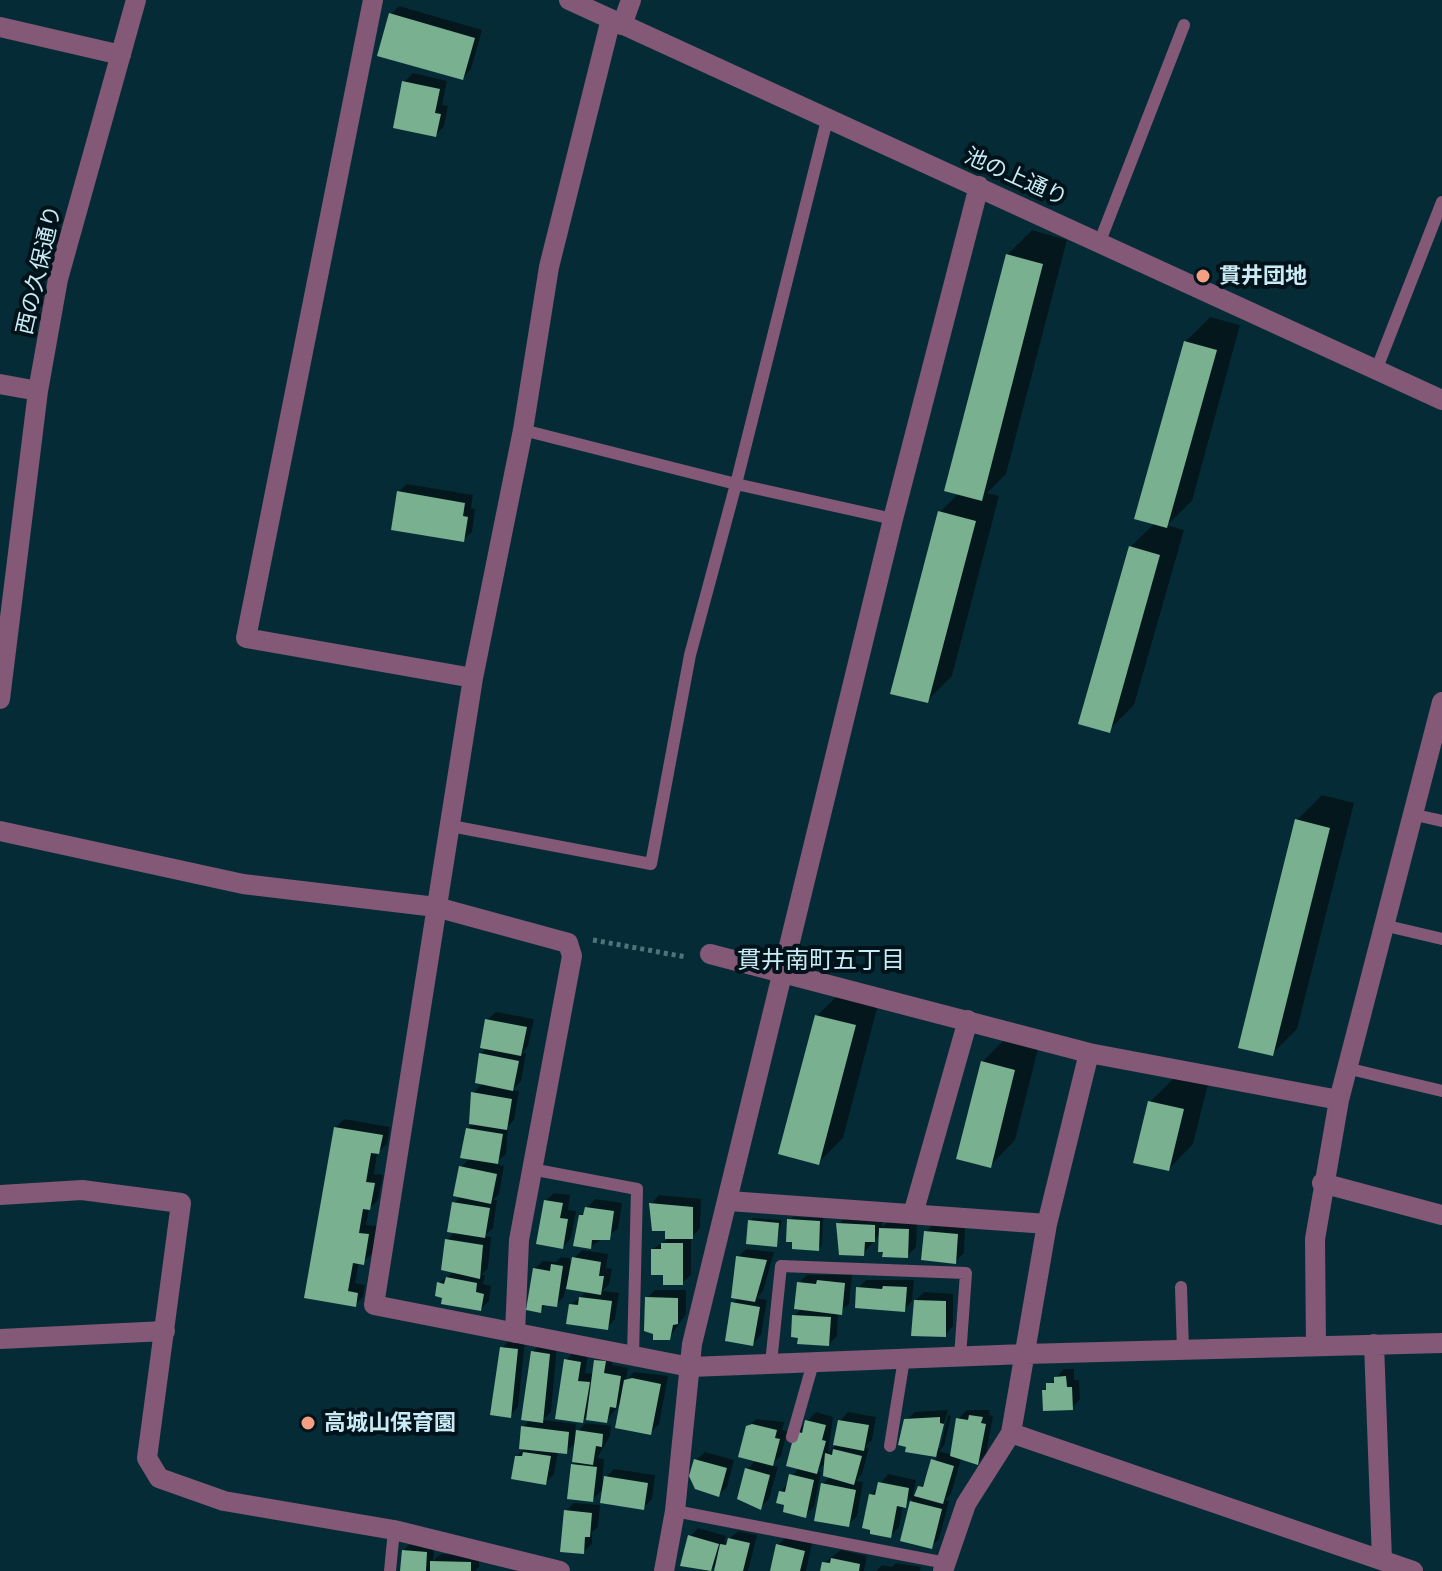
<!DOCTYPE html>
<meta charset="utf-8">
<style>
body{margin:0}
canvas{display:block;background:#052c36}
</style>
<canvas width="1442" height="1571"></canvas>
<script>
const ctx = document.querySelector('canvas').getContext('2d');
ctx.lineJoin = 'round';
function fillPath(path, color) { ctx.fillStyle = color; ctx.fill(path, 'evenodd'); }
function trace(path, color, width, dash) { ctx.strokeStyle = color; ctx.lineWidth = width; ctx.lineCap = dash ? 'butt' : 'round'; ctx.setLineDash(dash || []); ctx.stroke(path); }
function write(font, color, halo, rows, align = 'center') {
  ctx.font = font + ' "Asap Condensed","Noto Sans JP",sans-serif'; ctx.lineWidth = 8; ctx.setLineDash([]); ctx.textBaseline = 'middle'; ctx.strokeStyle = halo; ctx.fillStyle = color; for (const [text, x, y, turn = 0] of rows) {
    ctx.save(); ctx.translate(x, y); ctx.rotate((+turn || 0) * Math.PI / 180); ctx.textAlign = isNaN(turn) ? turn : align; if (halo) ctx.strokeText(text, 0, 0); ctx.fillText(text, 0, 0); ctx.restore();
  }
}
const shadow = new Path2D(`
 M399,6L482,30L471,69L463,78L391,14Z
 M413,73L447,81L442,105L448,106L444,126L436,135L404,82Z
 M1032,230L1067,240L1006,474L987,493L999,496L952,676L927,701L940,512L959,493L1007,255Z
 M1210,317L1240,325L1192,501L1167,525L1184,530L1134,705L1109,730L1130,547L1155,523L1185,342Z
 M407,484L473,495L471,508L475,509L472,532L463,540L398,492Z
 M1322,795L1354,803L1297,1029L1272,1054L1297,820Z
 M842,991L879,1001L843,1138L818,1163L817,1016Z
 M496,1012L534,1019L528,1046L522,1053H526L521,1081L512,1090L519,1091L514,1120L508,1126L506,1154L495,1164L504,1166L499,1194L493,1200H497L493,1228L484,1236L491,1237L488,1268L481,1275H485L483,1284L491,1286L489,1301L481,1309L439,1283L455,1271L447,1240L456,1231L454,1203L461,1196V1167L471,1157L467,1129L471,1125L473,1093L483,1083L481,1054L487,1047V1020Z
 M1007,1037L1039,1045L1015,1140L991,1165L982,1062Z
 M1175,1077L1208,1084L1193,1144L1169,1169L1150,1102Z
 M344,1119L390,1127L387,1144L377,1153L374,1174L383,1175L378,1200L369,1209L366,1225L377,1226L372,1254L363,1262H359L355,1283L365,1285L363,1297L355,1305L306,1296L335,1128Z
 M554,1193L570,1195L568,1210L576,1211L571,1238L563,1247L545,1201Z
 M659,1195L701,1199L700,1228L691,1238V1275L682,1283L665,1273L653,1249L670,1237L651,1204Z
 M595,1199L622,1203L618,1229L590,1247L580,1216Z
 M847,1215L883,1217L882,1227L889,1220L917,1221L916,1247L907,1256L881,1233L863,1254L839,1224Z
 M793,1217L823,1218L822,1245L818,1249L789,1220Z
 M753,1218L782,1220L776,1245L750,1221Z
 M934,1223L965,1226L964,1253L955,1262L926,1232Z
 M746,1249L774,1252L763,1291L757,1298L767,1300L761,1335L752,1344L733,1303L739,1298L738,1257Z
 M582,1250L608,1254L606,1268L612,1269L609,1284L602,1291L619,1293L615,1319L607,1328L571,1305L588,1290L566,1286L564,1296L556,1305L547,1304L540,1311L534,1269L543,1261L556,1262L561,1257L570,1258V1262Z
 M807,1275H852L849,1304L838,1312L837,1336L829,1344L794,1316L802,1308L799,1283Z
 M866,1280H914L912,1301L904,1310L858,1288Z
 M655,1290H686V1314L669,1338L647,1298Z
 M924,1292L953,1294V1326L945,1335L915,1301Z
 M510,1339L525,1341L518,1407L510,1416L502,1348Z
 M541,1344L557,1346L551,1412L543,1420L576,1424L575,1434L586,1423L611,1426L610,1436L597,1458L604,1459L602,1481L614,1469L655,1475L652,1499L643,1508L604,1488L592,1500L573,1465L577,1461V1441L566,1452L558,1451L554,1474L545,1483L517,1456L526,1447L523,1427L531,1419L532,1352Z
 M574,1352L588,1354L585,1373L594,1374L596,1361L605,1352L613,1354L612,1365L628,1368L626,1381L634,1372L668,1376L659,1424L651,1432L623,1399L607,1421L577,1417L566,1360Z
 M1064,1369H1074V1380H1079L1080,1399L1072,1408L1044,1391Z
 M948,1410L936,1448H940L948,1415L951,1416L944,1446L939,1451L952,1455L958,1419L967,1410H990L989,1415L993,1416L986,1454L978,1462L962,1456L951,1494L945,1500L949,1501L939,1539L931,1547L902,1540L912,1498L903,1505L899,1527L890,1536L871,1495L888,1474L916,1480L913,1496L916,1497L938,1455L907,1450L906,1420L915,1412Z
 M816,1412L833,1417L828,1453L835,1446L840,1421L848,1412L876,1417L872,1440L865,1447L869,1448L862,1474L856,1481L863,1482L857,1516L848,1525L823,1484L831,1476L826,1462L817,1471L821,1472L814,1507L806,1515L787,1503L781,1492L799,1467L797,1432Z
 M756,1419L784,1422L782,1430L787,1431L781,1456L771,1465L778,1467L769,1499L761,1507L747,1469L756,1460L747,1427Z
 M705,1452L734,1460L727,1487L719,1495L696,1460Z
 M574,1503L600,1505L598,1527L592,1532V1544L583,1552L566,1511Z
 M698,1528L726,1536L724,1543L738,1531L757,1535L748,1571H716L718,1564L708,1571L682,1564L690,1537Z
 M786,1537L812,1543L806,1571H773L778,1545Z
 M412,1542L435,1544L433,1561L441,1554L479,1555V1567L475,1571H402L403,1551Z
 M841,1550L867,1556L864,1571H822L824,1563Z
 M896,1563L921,1567L920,1571H876L882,1565L892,1567Z`);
const building = new Path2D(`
 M389,13L475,38L463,80L377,56Z
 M402,81L440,89L435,113L441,114L436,137L393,128Z
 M1006,254L1043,264L982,501L944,491Z
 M1184,341L1217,350L1167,528L1134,519Z
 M397,491L465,503L463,516L468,517L464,542L391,530Z
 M938,511L976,521L928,703L890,694Z
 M1129,546L1160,555L1110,733L1078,724Z
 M1295,819L1330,828L1273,1056L1238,1048Z
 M815,1015L856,1025L819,1165L778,1154Z
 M485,1019L527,1027L521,1056L480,1048Z
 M479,1053L519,1061L513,1091L475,1083Z
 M981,1061L1015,1070L991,1168L956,1159Z
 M471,1092L512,1099L507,1130L469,1124Z
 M1148,1101L1184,1109L1169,1171L1133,1163Z
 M334,1127L383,1135L379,1154L371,1153L366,1182L375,1183L370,1210L363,1209L359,1233L369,1234L364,1265L353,1263L348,1291L358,1293L356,1307L304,1298Z
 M466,1128L503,1134L498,1164L460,1158Z
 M459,1166L497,1174L491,1204L453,1196Z
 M544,1200L563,1203L560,1218L568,1219L563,1249L536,1244Z
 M452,1202L490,1208L485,1238L447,1232Z
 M649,1203L693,1207V1239H665V1231H652Z
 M585,1207L614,1211L610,1240H592L591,1249L573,1246L579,1215H583Z
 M787,1219L820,1221L819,1251L792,1249V1242H786Z
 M748,1220L779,1223L777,1247L746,1244Z
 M836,1223L875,1225V1242H865L864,1256L839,1255Z
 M879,1228L909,1229L908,1258L882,1257L883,1252H878Z
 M924,1231L958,1234L956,1264L921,1260Z
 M445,1239L483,1245L480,1279L441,1270Z
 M661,1243H683V1285H663V1275H651V1249H661Z
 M736,1256L767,1260L755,1302L731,1298Z
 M572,1257L601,1262L599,1276H604L601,1295L566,1289Z
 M551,1264L563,1266L557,1307L542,1305L541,1313L526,1310L533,1268L550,1271Z
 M446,1277L477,1283L476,1292L484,1294L481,1311L441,1304L442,1298L435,1296L437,1282L444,1284Z
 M817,1280L845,1283L842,1315L794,1309L797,1282L816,1284Z
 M883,1286L907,1287L905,1312L855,1308L856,1287L882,1289Z
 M579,1297L612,1301L608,1330L566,1324L569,1304L578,1305Z
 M645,1297L678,1298V1324L673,1325L670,1340H653V1334L644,1331Z
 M914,1300L946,1301V1337L911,1336Z
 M731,1302L760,1307L753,1346L725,1341Z
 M792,1315L831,1317L829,1346L797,1344L798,1338L791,1337Z
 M500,1347L518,1349L511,1418L490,1415Z
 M531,1351L550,1354L543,1423L521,1420Z
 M564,1359L581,1362L578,1381L590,1382L583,1423L555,1419Z
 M594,1360L606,1361L604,1373L621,1376L616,1408L610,1407L607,1423L586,1420Z
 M1066,1376L1067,1387H1072L1073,1410L1043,1411L1042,1390H1046V1383H1054V1377Z
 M632,1378L661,1384L651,1435L615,1428L624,1380Z
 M969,1415L983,1417L981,1423L986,1424L978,1465L950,1456L956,1418L968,1420Z
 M940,1417V1423L944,1424L936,1457L905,1452L906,1447L898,1445L904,1419Z
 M805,1420L826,1425L822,1440L826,1441L817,1474L786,1466L795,1431L802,1433Z
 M838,1420L869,1425L864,1451L833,1445Z
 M752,1424L777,1430L775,1438L780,1439L773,1466L738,1457L746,1426Z
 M521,1426L569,1432L567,1454L519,1449Z
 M576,1430L603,1434L602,1447L596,1446L593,1465L572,1462Z
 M833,1449L862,1456L854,1485L823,1476L825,1453L832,1455Z
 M523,1452L551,1456L546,1485L511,1479L515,1456H522Z
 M694,1459L727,1468L719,1497L695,1489L689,1476Z
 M931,1459L954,1466L943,1504L914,1496L918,1486L923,1487Z
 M571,1464L597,1467L593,1502L567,1499Z
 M745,1468L770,1475L761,1510L737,1499Z
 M789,1474L814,1480L806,1518L783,1512L784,1505L776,1503L779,1491L785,1492Z
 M604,1476L648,1483L644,1510L600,1503Z
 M878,1482L909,1488L906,1508L897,1506L891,1538L870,1534V1530L862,1528L869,1494L875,1495Z
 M821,1483L856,1490L849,1527L814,1521Z
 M910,1501L942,1509L932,1549L900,1541Z
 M564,1510L592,1513L590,1537H585L584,1554L560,1552Z
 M688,1535L719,1544L711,1571L680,1566Z
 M728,1538L750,1543L743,1571H714L720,1544L726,1545Z
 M776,1544L805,1551L800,1571H770Z
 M402,1550L427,1552L426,1571H400Z
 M831,1558L860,1564L859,1571H820L822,1562L830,1563Z
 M430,1561L471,1562V1571H430Z`);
const path = new Path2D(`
 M593,940L686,957`);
const lane = new Path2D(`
 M1100,241L1184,25
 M1377,368L1442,202
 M523,430L736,484L893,519
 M1411,814L1442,821
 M451,826L651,864L690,655L736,484L827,120
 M1383,925L1442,939
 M1346,1068L1442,1091
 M531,1169L637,1189L633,1356
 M1181,1287L1183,1350
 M771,1363L781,1266L966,1273L960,1357
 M792,1437L813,1363
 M890,1446L904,1359
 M675,1511L946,1563
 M390,1571L394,1530`);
const street = new Path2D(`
 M373,0L246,638L473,678
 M569,0L1442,400
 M611,19L549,267L523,430L473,678L374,1305L690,1367L1025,1354L1442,1343
 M622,25L631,0
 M0,27L121,55
 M0,384L38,391
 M0,699L38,391L58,279L136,0
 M0,831L243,884L436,907L568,943L572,956L519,1240L515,1333
 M710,954L1089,1053L1339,1100L1442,702
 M1322,1183L1442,1215
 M0,1195L82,1190L181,1203L147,1458L159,1478L224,1501L394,1530L560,1571
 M729,1201L1047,1224
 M913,1214L968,1020
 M0,1339L165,1331
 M1374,1344L1382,1560
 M1316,1346L1315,1239L1339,1100
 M1011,1433L1413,1571
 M664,1571L675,1511L692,1344L893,519L979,186
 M943,1571L966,1504L1011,1433L1047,1224L1089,1053`);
const markers = [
 [1203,276,8,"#f39f84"],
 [308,1423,8,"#f39f84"]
];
const streetNames = [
 ["池の上通り",1016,177,24],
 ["西の久保通り",39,270,-77]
];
const poiNames = [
 ["貫井団地",1219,276],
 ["高城山保育園",324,1423]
];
const neighbourhoodNames = [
 ["貫井南町五丁目",821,960]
];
fillPath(shadow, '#0007');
fillPath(building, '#78b090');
trace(path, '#4e737d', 5, [4, 4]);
trace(lane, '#845877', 12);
trace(street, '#845877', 20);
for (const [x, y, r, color] of markers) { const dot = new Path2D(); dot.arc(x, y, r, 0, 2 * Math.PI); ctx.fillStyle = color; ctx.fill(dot); trace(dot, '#00131b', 3); }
write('22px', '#caebf5', '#00131b', streetNames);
write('bold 22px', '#caebf5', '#00131b', poiNames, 'left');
write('24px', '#caebf5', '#00131b', neighbourhoodNames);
</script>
